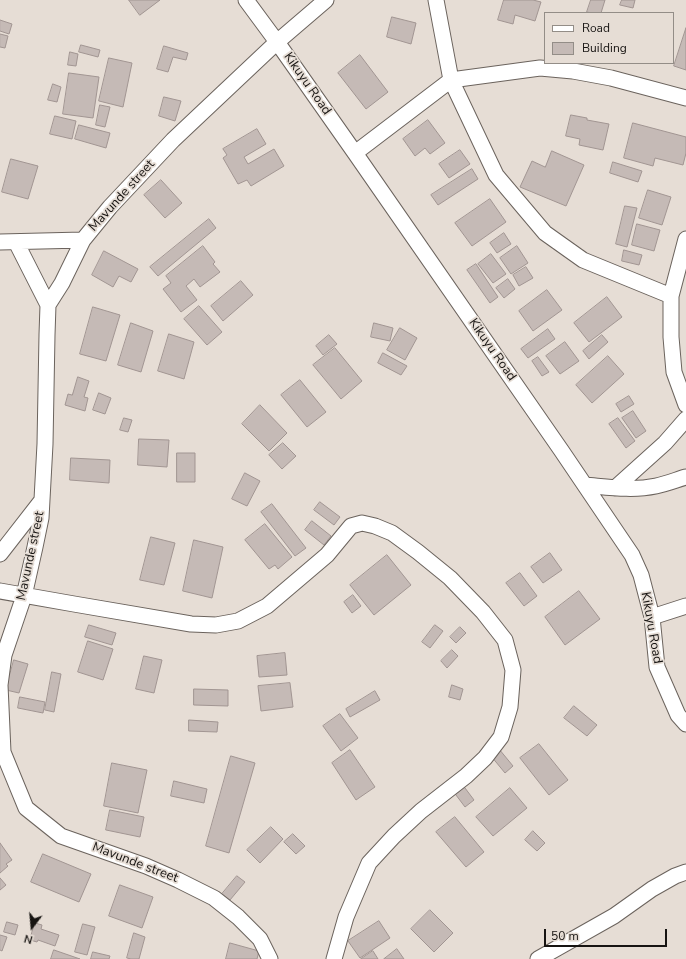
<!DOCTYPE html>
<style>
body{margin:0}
#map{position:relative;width:686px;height:959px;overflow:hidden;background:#e6ddd5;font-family:"Nunito Sans",sans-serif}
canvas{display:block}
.legend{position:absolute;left:544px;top:12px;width:130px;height:52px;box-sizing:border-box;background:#e6ddd5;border:1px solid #938d87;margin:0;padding:5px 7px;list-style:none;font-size:12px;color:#171412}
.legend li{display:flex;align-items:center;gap:8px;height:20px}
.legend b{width:20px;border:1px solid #938d87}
.north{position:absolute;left:12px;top:907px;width:40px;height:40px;-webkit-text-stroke:3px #e6ddd5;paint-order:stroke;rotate:196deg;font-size:11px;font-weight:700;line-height:16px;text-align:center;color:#171412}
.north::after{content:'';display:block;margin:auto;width:14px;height:18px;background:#171412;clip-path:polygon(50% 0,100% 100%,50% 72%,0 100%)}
.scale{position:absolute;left:544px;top:929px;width:123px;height:18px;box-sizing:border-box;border:2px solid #171412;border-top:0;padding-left:5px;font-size:12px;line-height:14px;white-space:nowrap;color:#171412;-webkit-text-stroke:3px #e6ddd5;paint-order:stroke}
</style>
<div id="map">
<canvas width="686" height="959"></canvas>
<ul class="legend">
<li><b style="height:5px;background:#fff"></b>Road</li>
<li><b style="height:11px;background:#c5bab6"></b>Building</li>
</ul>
<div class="north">N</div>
<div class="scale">50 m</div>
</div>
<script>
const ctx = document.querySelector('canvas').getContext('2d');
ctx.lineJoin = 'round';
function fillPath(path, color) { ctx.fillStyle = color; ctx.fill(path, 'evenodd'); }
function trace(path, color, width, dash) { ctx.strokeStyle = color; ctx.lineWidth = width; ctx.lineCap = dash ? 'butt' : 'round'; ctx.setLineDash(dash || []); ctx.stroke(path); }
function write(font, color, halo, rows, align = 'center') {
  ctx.font = font + ' "Nunito Sans",sans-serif'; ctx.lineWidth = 3.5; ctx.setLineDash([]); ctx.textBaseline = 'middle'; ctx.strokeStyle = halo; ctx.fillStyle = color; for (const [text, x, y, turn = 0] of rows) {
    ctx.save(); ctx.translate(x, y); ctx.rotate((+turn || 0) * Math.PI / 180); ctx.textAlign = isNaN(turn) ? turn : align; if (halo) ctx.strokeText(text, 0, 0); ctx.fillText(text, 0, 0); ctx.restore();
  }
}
const building = new Path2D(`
 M129,0H160L140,15Z
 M504,0H533L541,2L535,21L515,15L513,24L498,20Z
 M591,0H605L601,13H591L587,12Z
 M622,0H635L633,8L620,5Z
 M392,17L416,23L411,44L387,37Z
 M0,20L12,24L9,34L0,31Z
 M686,28V70L674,66Z
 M0,34L8,36L5,48L0,47Z
 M81,45L100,50L98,57L79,52Z
 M164,46L188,53L186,60L173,57L168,72L157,69Z
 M70,52L78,54L76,66L68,65Z
 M360,55L388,92L366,109L338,73Z
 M109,58L132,63L123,107L99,101Z
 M69,73L99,77L93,118L63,114Z
 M53,84L61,87L57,102L48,100Z
 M164,97L181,101L175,121L159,116Z
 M100,105L110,107L105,127L96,125Z
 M571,115L587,118V120L609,124L603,150L579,145L580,139L566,136Z
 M55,116L76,121L72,139L50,134Z
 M428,120L445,143L430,154L425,148L415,156L403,139Z
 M633,123L686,137V153L683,165L655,158L653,166L624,158Z
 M79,125L110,133L106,148L75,139Z
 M257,129L266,144L244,157L248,164L274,149L284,166L251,186L247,180L238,184L223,158L227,155L223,149Z
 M460,150L470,164L449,178L439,164Z
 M552,151L584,165L566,206L520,187L532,161L545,167Z
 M11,159L38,166L28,199L2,192Z
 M613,162L642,171L638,182L610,173Z
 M472,169L478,179L438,205L431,195Z
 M161,180L182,203L165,218L144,195Z
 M648,190L671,197L662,225L639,218Z
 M490,199L506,222L472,246L455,223Z
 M625,206L637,208L627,247L616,244Z
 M209,219L216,228L158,276L150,267Z
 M637,224L660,230L654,251L632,245Z
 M504,233L511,244L497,253L490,243Z
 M203,246L215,262L213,264L220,272L200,287L194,279L186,286L197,300L181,312L163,289L171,283L166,276Z
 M517,246L528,263L511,274L500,258Z
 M624,250L642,255L639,265L622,261Z
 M104,251L138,269L131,282L119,276L113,287L92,275Z
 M491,254L506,274L493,283L478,264Z
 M476,264L498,297L490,303L467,270Z
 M526,267L533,278L519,286L513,275Z
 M508,279L515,289L504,298L496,288Z
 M241,281L253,295L223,321L211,306Z
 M547,290L562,310L533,331L519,311Z
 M607,297L622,317L589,342L574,323Z
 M199,306L222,332L207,345L184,319Z
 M93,307L120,315L106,361L80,354Z
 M131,323L153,331L141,372L118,365Z
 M374,323L393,328L390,341L371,337Z
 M400,328L417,338L405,360L387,350Z
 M548,329L555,339L528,358L521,349Z
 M169,334L194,342L184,379L158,371Z
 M329,335L337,344L323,355L316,346Z
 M602,335L608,342L589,359L583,351Z
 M565,342L579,361L560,374L546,356Z
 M335,348L362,381L341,399L313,365Z
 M383,353L407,366L401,375L378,363Z
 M608,356L624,374L592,403L576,385Z
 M538,357L549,372L542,376L532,361Z
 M78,377L89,381L84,397L88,398L85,411L65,405L68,394L72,395Z
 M300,380L326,412L307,427L281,395Z
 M99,393L111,398L105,414L93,410Z
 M629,396L634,404L621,412L616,404Z
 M260,405L287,433L269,451L242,424Z
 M633,411L646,431L636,438L622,418Z
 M124,418L132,420L128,432L120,430Z
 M618,418L635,441L626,448L609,424Z
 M139,439L169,440L167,467L138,465Z
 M283,443L296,456L282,469L269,455Z
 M177,453H195V482H177Z
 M71,458L110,460L109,483L70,480Z
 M245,473L260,481L247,506L232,499Z
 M320,502L340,517L334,525L314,510Z
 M272,504L306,548L295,556L261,512Z
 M312,521L331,536L324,545L305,530Z
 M265,524L292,557L278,569L275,565L269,569L245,540Z
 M151,537L175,543L164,585L140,580Z
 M194,540L223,547L212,598L183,591Z
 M550,553L562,570L543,583L531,567Z
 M387,555L411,585L374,615L350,585Z
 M520,573L537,596L524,606L506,583Z
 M579,591L600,619L565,645L545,617Z
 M353,595L361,606L352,613L344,602Z
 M89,625L116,633L112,645L85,637Z
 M435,625L443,631L430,648L422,642Z
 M460,627L466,633L456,643L450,637Z
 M88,641L113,649L103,680L78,672Z
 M452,650L458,656L447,668L441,661Z
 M285,653L287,675L259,677L257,656Z
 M144,656L162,660L154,693L136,689Z
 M14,660L28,664L19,693L6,690Z
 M52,672L61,674L54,712L45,710Z
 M290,683L293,707L261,711L258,686Z
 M452,685L463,689L460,700L449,697Z
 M194,689L228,690V706L194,705Z
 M375,691L380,700L350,717L346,709Z
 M20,697L45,702L43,713L18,708Z
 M574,706L597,725L587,736L564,718Z
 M340,714L358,738L341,751L323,726Z
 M189,720L218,722L217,732L189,731Z
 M539,744L568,780L549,795L520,758Z
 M499,749L513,766L505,773L491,756Z
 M350,750L375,787L356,800L332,763Z
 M231,756L255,763L229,853L206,846Z
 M112,763L147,770L138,813L104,806Z
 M174,781L207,789L204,803L171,796Z
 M462,784L474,800L465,807L453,791Z
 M510,788L527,808L493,836L476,817Z
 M110,810L144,817L140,837L106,830Z
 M455,817L484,852L466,867L436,832Z
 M271,827L283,839L260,863L247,850Z
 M533,831L545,843L537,851L525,840Z
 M293,834L305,846L296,854L284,842Z
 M0,843L12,860L6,864L8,866L0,873Z
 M43,854L91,874L79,902L31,882Z
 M237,876L245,882L230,900L222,894Z
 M0,878L6,885L0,890Z
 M120,885L153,897L142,928L109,916Z
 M430,910L453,933L434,952L411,929Z
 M379,921L390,938L360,958L348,941Z
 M7,922L18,925L15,935L4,932Z
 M35,923L42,925L41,929L59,935L55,946L38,940L37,942L30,940Z
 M83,924L95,927L87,955L75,952Z
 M134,933L145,937L139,959H131L127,958Z
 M0,935L7,937L2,951L0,950Z
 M230,943L259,951L257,959H226Z
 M397,949L404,959H384Z
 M54,950L80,959H51Z
 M373,951L378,959H361Z
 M93,952L110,956L109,959H91Z`);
const street = new Path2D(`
 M246,0L277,42L355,153L561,450L632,555L641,575L652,617L657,667L678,715L686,724
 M436,0L451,80L496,175L545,233L583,260L671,296
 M355,153L451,80L540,68L573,71L611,78L686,98
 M686,239L671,296V337L674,372L686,405
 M0,242L83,240
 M16,242L48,305
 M585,485C608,487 632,491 656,486C666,484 676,480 686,477
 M615,488L665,443L686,419
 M0,554L42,500
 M0,591L74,604L191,624L216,625L238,621L267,606L327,555L351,526L362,523L375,526L392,533L418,552L450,578L483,612L505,640L513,670L510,707L501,737L485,758L466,776L421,811L394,836L369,863L346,917L334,959
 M652,617L686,606
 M270,959L260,939L238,917L214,898L178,880L146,866L61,836L26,808L3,752L0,685L4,655L24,596L35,547L41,518L45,444L47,335L48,305L62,283L83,240L110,207L173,140L277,42L326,0
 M538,959L614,916L652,889L675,876L686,872`);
const streetNames = [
 ["Kikuyu Road",307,84,55],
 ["Mavunde street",122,196,-48],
 ["Kikuyu Road",492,350,55],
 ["Mavunde street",31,556,-78],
 ["Kikuyu Road",651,628,80],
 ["Mavunde street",135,863,21]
];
fillPath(building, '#c5bab6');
trace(building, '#a19592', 1);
trace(street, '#6b635d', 17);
trace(street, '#fff', 15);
write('13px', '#171412', '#e6ddd5', streetNames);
</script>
